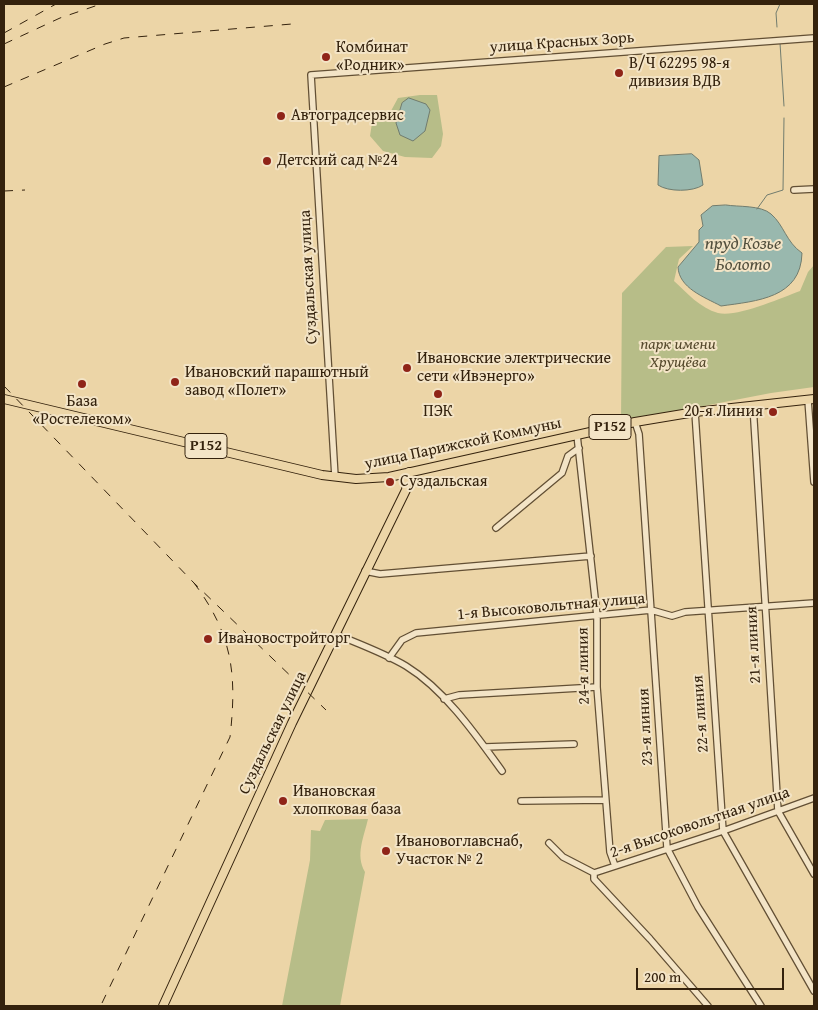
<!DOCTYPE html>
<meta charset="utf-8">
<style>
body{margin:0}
#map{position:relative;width:818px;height:1010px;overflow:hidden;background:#ecd5a7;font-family:"Gentium Book Plus",serif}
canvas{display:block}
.frame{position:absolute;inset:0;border:5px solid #34220d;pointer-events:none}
.scale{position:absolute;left:636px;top:968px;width:148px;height:22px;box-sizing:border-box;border:2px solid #34220d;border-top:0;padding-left:6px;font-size:15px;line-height:18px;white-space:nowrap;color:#34220d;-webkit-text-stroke:4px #f3e4c6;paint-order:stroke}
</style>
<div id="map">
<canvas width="818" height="1010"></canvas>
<div class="frame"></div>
<div class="scale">200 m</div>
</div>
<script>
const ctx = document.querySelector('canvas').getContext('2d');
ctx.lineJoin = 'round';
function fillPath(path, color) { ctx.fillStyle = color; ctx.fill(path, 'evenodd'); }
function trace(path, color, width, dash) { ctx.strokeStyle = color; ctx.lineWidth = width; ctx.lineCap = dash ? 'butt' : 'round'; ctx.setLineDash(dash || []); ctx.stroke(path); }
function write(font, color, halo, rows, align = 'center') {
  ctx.font = font + ' "Gentium Book Plus",serif'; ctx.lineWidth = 4; ctx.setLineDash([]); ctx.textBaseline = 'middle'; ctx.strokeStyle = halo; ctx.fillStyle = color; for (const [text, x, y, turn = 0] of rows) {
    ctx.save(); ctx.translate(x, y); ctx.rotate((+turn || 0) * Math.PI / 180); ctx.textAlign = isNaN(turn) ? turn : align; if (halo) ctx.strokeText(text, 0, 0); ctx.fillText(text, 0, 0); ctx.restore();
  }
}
const green = new Path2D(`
 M420,95H437L443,134L441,146L432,158L405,157L383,151L370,136L372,123L386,120L398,98Z
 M693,246L679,259L674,281C687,293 700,308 718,313C736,318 781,298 800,291L808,272L814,265V387L771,393L621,422L622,293L666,247Z
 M368,819C364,837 355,855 365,872L340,1006H282L310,860L311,830L320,831L325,820Z`);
const water = new Path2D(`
 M409,98L426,104L430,110L425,131L413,141L400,135L396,123L402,103Z
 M692,154L699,160L703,185C693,192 668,192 658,185L659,156Z
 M726,205C738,207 761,205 771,214C784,225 786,242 802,253C801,298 757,301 721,306C704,297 679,288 678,267L699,242V230L703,226L701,215L712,206Z`);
const stream = new Path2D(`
 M777,27L776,13L780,4
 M780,43L784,106
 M757,209L767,195L783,190L784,118`);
const minor = new Path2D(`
 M794,190L814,189
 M808,400L814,482
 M753,405L778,811L814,874
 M695,412L723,831L814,991
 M635,422L639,434L667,848L698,907L761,1006
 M577,435L597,616V687L610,852L615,866
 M335,477L311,75L814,38
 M496,528L562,473L568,456L579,448
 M365,571L380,574L591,556
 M335,634C359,644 384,653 406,666C445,690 476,735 502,771
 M389,658L402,640L416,633L651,610L672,616L685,612L814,603
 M444,699L459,695L597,687
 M485,747L574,744
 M521,801L605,800
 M549,843L563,857L594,873
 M594,873L723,831L814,798
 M594,873V879L650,939L708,1006`);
const major = new Path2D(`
 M4,399L322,475L356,479L389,477L635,422L695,412L814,399
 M163,1006L292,723L406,490L409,472`);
const rail = new Path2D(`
 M4,33L56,4
 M4,44L60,18L101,4
 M4,87L105,44L124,38L292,24
 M4,191L25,190
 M4,386L194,583L326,710
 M102,1003L230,737C237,675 233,635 194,583`);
const markers = [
 [326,57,5,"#8f2418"],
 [619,73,5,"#8f2418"],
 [281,116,5,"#8f2418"],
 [267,161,5,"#8f2418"],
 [407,368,5,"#8f2418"],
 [175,382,5,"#8f2418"],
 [82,384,5,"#8f2418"],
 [438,394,5,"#8f2418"],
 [773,412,5,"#8f2418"],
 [390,482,5,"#8f2418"],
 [208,639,5,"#8f2418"],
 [283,801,5,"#8f2418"],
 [386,851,5,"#8f2418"]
];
const shields = [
 [610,427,42],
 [206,446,42]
];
const shieldNames = [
 ["Р152",610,427],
 ["Р152",206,446]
];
const streetNames = [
 ["улица Красных Зорь",562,43,-4],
 ["Суздальская улица",309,277,-93],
 ["улица Парижской Коммуны",463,444,-12],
 ["1-я Высоковольтная улица",551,607,-5],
 ["21-я линия",754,645,-93],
 ["24-я линия",584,666,-91],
 ["22-я линия",701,714,-94],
 ["23-я линия",646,727,-93],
 ["Суздальская улица",273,733,-64],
 ["2-я Высоковольтная улица",700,823,-19]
];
const poiNames = [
 ["Комбинат",336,48],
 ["«Родник»",336,66],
 ["В/Ч 62295 98-я",629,64],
 ["дивизия ВДВ",629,82],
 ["Автоградсервис",291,116],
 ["Детский сад №24",277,161],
 ["Ивановские электрические",417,359],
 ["сети «Ивэнерго»",417,377],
 ["Ивановский парашютный",185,373],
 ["завод «Полет»",185,391],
 ["База",82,402,"center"],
 ["«Ростелеком»",82,420,"center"],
 ["ПЭК",438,412,"center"],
 ["20-я Линия",763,412,"right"],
 ["Суздальская",400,482],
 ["Ивановостройторг",218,639],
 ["Ивановская",293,792],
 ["хлопковая база",293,810],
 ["Ивановоглавснаб,",396,842],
 ["Участок № 2",396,860]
];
const parkNames = [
 ["парк имени",678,345],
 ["Хрущёва",678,363]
];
const waterNames = [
 ["пруд Козье",743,244],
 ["Болото",743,265]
];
fillPath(green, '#b7bd88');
fillPath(water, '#99b8ae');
trace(water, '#717c6e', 1);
trace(stream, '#717c6e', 1);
trace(minor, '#624f34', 8);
trace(major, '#34220d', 10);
trace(minor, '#f3e4c6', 5.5);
trace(major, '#ecd5a7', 8);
trace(rail, '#34220d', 1, [9, 9]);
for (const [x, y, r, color] of markers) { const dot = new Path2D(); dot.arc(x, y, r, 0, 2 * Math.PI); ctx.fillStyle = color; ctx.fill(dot); trace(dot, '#f3e4c6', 2); }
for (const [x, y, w] of shields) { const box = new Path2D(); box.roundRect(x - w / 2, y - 12.5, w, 25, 4); ctx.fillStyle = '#f3e4c6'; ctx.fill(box); trace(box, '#34220d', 1); }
write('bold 15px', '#34220d', null, shieldNames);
write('16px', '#34220d', '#f3e4c6', streetNames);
write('16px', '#34220d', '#f3e4c6', poiNames, 'left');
write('italic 16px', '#55492c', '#f3e4c6', parkNames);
write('italic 18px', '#524f3d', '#f3e4c6', waterNames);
</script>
